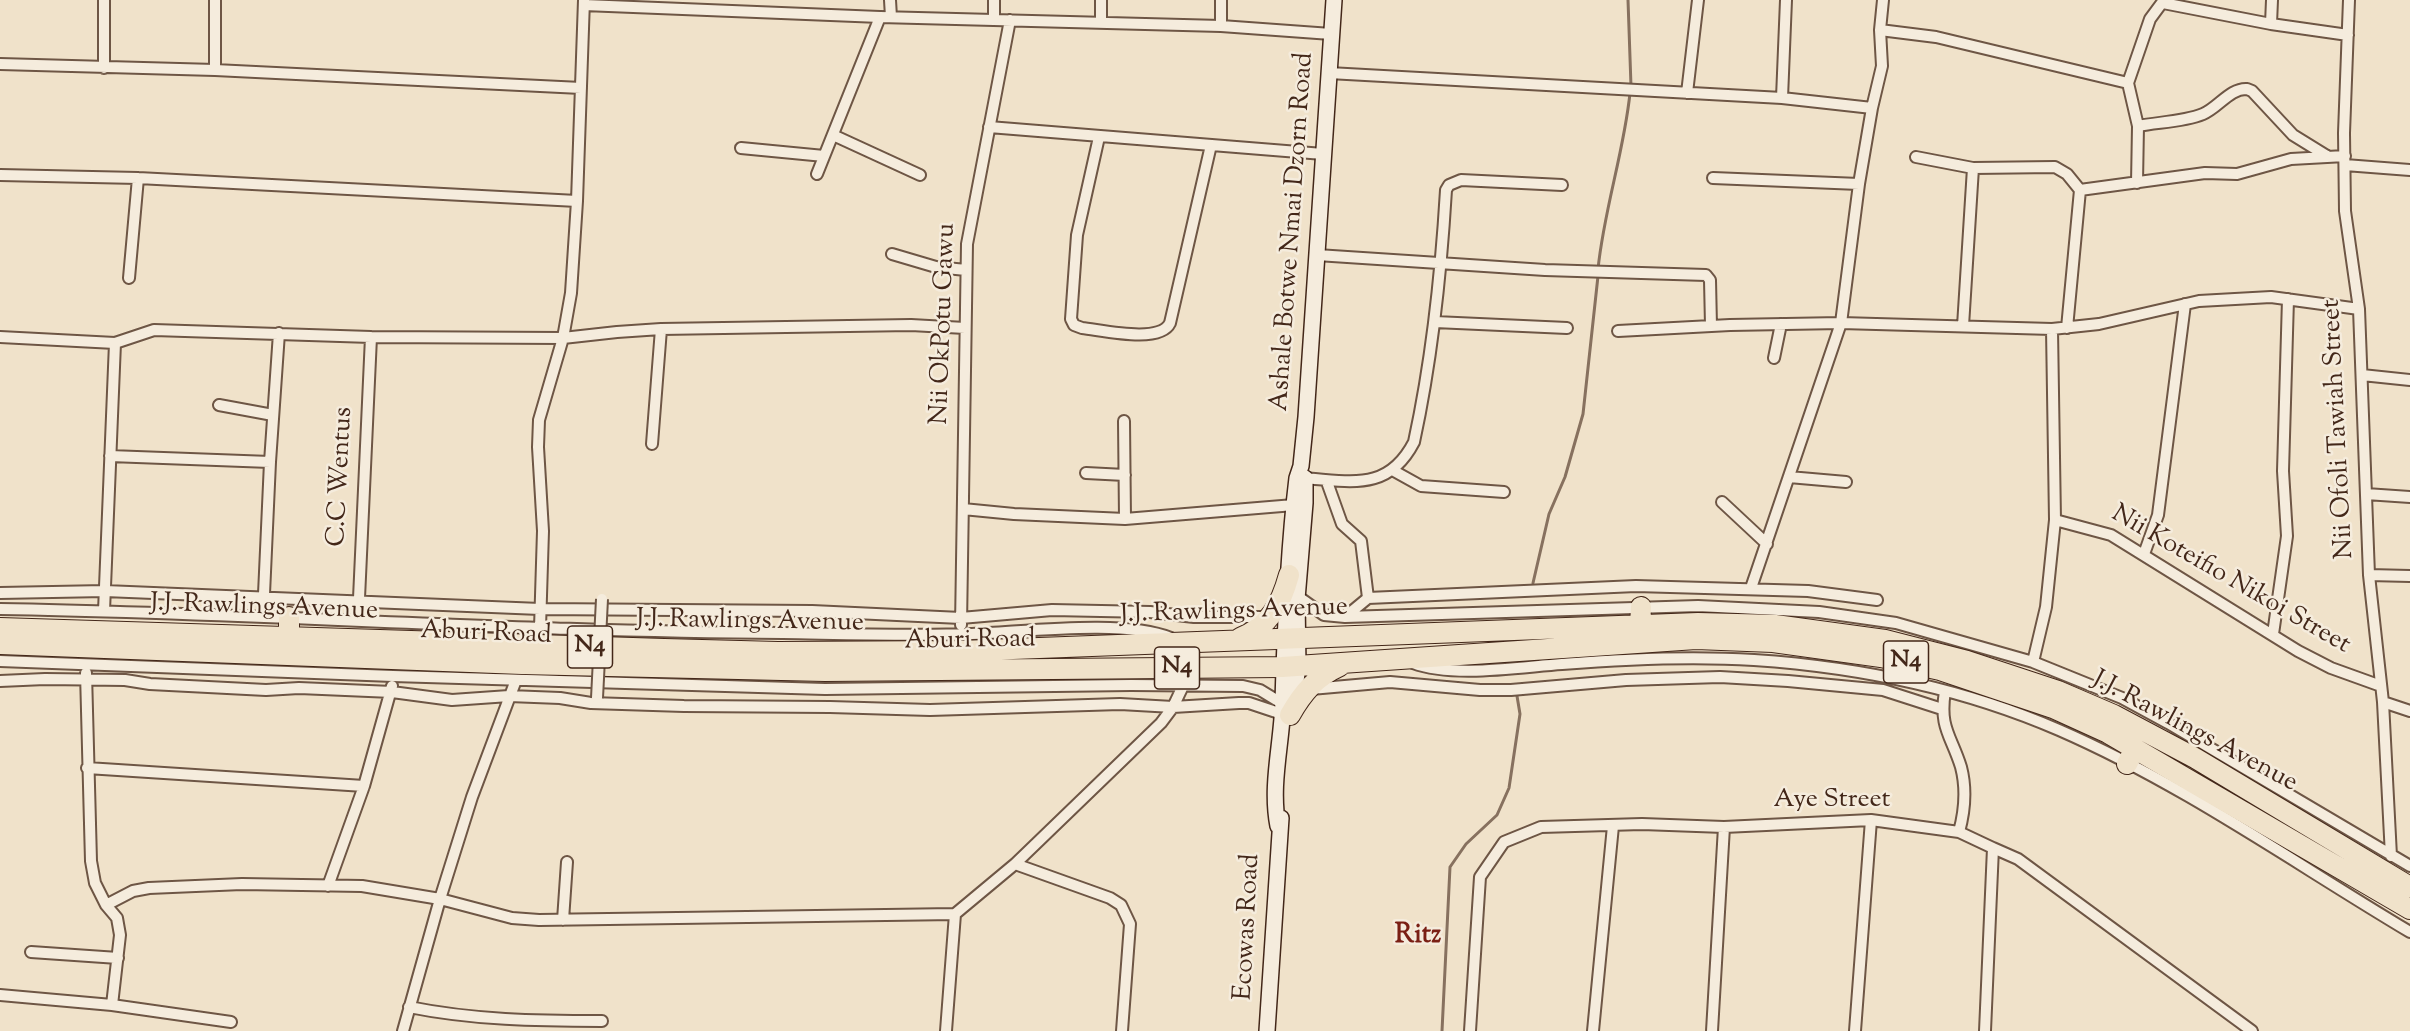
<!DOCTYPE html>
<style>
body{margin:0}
canvas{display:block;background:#f0e2ca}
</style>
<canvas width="2410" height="1031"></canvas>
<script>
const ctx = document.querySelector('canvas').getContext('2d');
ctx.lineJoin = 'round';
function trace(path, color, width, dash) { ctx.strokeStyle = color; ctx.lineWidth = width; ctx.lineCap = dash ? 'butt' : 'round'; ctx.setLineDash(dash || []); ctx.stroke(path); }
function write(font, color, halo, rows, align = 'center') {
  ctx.font = font + ' "Sorts Mill Goudy",serif'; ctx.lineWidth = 5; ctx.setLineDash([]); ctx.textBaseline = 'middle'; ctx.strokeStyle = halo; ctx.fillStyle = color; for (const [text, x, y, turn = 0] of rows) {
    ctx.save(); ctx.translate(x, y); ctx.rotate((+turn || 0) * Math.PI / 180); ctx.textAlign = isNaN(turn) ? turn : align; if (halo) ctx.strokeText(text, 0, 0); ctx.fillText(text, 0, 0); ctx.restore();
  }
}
const stream = new Path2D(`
 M1628,0L1631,86
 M1598,269C1604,209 1624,152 1630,93
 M1533,583L1549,514L1565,477L1583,414L1598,276
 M1442,1031L1450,867L1466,844L1497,815L1509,788L1520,714L1517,696`);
const street = new Path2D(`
 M890,0L891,17
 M2349,0L2344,133L2345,211L2359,309L2369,575L2383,702L2391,856
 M2163,3L2271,24L2348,35
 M584,5L880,17L1221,26L1331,34
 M994,20V0
 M1101,23V0
 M2271,24L2272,0
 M1221,26V0
 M1880,30L1936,37L2128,83
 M0,64L215,70L581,88
 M104,68V0
 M215,70V0
 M1329,73L1782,98L1872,108
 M1687,93L1698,0
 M1782,98L1786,0
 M2138,126C2159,122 2183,122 2203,114C2218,108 2230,88 2247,89L2252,91L2293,135L2327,156
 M989,127L1323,154
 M833,135L920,175
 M1099,137L1077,235L1071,319L1074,325L1082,328C1102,330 1160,344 1170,323L1211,145
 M741,148L824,156
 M1916,157L1973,168L2055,167L2067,174L2080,190L2067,328
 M2345,165L2410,170
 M817,174L880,17
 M0,175L138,178L577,201
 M1713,178L1859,184
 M2137,183L2138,126L2128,83L2150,19L2164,0
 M2080,190L2205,173L2237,174L2291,159L2345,156
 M892,254L936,267L966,270
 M1317,255L1545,270L1706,275L1710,280L1711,326
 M129,278L138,178
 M1435,322L1567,328
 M1963,326L1973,168
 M1618,331L1730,325L1841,323L2052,329L2099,324L2199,301L2271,297L2359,309
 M0,337L115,343L154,330L371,337L563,338L617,332L661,329L911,325L965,328
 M1774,358L1781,324
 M2362,375L2410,380
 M219,405L273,415
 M1124,421L1125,519
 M652,444L661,329
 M110,456L270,462
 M1394,471L1421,486L1504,492
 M1086,473L1125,475
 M1789,477L1846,482
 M1299,478C1348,480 1387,494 1414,442C1432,359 1441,275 1446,190L1449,185L1461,180L1562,185
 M1327,482L1342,524L1361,541L1368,598
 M2366,494L2410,497
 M1722,502L1767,544
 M963,509L1014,514L1125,519L1294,505
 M2055,520L2111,535L2298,651L2331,668L2381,686
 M2144,554L2158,515L2185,304
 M2369,575L2410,576
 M1751,588L1841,323L1859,184L1872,108L1882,66L1880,30L1883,0
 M0,593L105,591L540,609L812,611L961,618L1052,610L1150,612L1194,617H1270
 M1297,599L1303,600L1324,615L1345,617L1698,606L1819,612L1896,623L2033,662L2122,698L2168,723L2410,866
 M0,609C261,613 522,632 783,633C846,634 909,636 972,634C1026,632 1123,619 1171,638
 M104,611L115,343
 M263,616L270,462L279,333
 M1345,617L1368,598L1636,586L1808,591L1877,600
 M358,620L371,337
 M961,625L967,244L1010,20
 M540,628L543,531L538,447L539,420L563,338L571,293L577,201L584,0
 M2273,634L2287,536L2283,471L2288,299
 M0,661L393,676L825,689L1131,685L1243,686L1260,690L1283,704
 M2033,662L2046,607L2055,520L2052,329
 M1413,663C1453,678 1519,667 1562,664C1625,659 1690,656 1754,660C1858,667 1962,688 2059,730C2183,784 2294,863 2410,932
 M86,673L91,861L95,883L106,905L117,918L120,935L112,1005
 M0,681L45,679L125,680L150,684L266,690L299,688L392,692L452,700L509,696L560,698L591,703L684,706L830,707L930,710L1120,704L1173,707L1239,703H1249L1282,714
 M1311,689L1390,682L1480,690H1511L1626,680L1720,677L1788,681L1883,690L1942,709
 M1945,691C1939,728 1951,735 1961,767C1967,790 1965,810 1959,832
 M2383,702L2410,711
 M87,768L364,786
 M1993,848L2018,859L2252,1031
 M1015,864L1110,898L1121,905L1130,924L1122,1031
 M328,886L364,786L392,686
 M106,905L133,891L149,888L242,884L362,886L440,899L512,918L539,920L955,914L1015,864L1161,723L1173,707L1183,686
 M563,920L567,862
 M31,952L118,958
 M0,995L112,1005L231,1022
 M409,1007C473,1020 537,1021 602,1021
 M403,1031L440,899L472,797L516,680
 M946,1031L955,914
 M1470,1031L1480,877L1504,842L1541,827L1642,824L1724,827
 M1593,1031L1613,826
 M1712,1031L1724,827L1871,820L1959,832L1993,848L1985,1031
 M1855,1031L1871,820`);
const secondary = new Path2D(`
 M1292,708L1298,667L1297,599L1305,503V478
 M1278,826C1270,785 1282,743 1283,702C1285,627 1288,553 1297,478L1301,466L1306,417L1334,0
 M1267,1031L1281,818`);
const highway = new Path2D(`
 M1640,626L1641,607
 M0,628L664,649L778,652L960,651L1698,623L1775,625L1885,640L1967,661L2058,691L2114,715L2195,758L2410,887
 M289,637V617
 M1240,638C1270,626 1281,604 1289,575
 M0,644L522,664L825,671L1282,667L1696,639L1773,642L1881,657L1940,670L2053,708L2108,733L2410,909
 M1290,715C1303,692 1316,677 1340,666
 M2127,764L2135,748`);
const streetBridge = new Path2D(`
 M597,698L602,599`);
const shields = [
 [590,647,45],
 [1906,662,45],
 [1177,668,45]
];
const shieldNames = [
 ["N4",590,647],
 ["N4",1906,662],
 ["N4",1177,668]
];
const streetNames = [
 ["Ashale Botwe Nmai Dzorn Road",1294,232,-86],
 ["Nii OkPotu Gawu",945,324,-88],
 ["Nii Ofoli Tawiah Street",2340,429,-93],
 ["C.C Wentus",342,477,-87],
 ["Nii Koteifio Nikoi Street",2230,581,30],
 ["J.J. Rawlings Avenue",264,609,2],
 ["J.J. Rawlings Avenue",1234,613,-2],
 ["J.J. Rawlings Avenue",750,623,1],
 ["Aburi Road",486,635,2],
 ["Aburi Road",970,642,-1],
 ["J.J. Rawlings Avenue",2194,733,28],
 ["Aye Street",1832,802],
 ["Ecowas Road",1249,927,-87]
];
const neighbourhoodNames = [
 ["Ritz",1418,937]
];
trace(stream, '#87715f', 3);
trace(street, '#6e5645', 14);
trace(secondary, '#432719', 18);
trace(highway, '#432719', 22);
trace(street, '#f5ecdd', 10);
trace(secondary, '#f5ecdd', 15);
trace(highway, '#f0e2ca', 20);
trace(streetBridge, '#6e5645', 14, []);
trace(streetBridge, '#f5ecdd', 10);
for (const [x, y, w] of shields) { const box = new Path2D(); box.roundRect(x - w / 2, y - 21, w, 42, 4.5); ctx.fillStyle = '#f5ecdd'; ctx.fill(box); trace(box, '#432719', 1.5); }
write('bold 24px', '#432719', null, shieldNames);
write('26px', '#432719', '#f5ecdd', streetNames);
write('bold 27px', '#7a1f14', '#f5ecdd', neighbourhoodNames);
</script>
